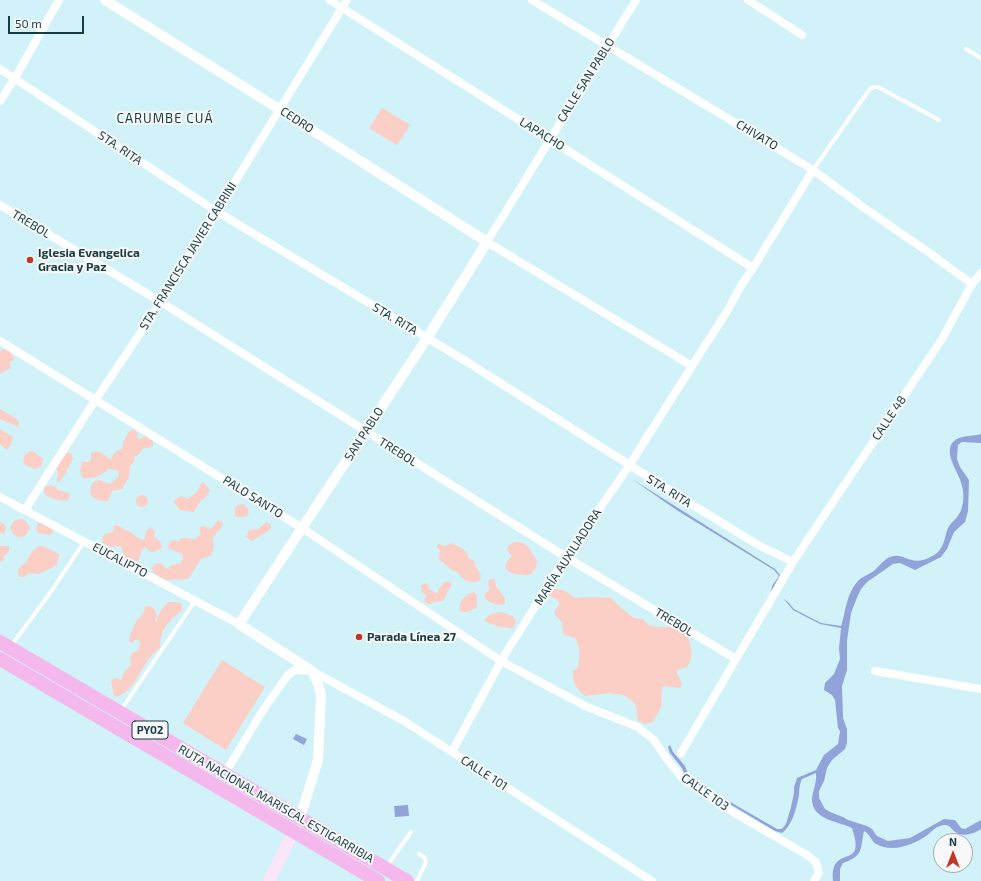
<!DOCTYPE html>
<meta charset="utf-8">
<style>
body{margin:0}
#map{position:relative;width:981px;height:881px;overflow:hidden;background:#d1f2f9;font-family:"Exo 2",sans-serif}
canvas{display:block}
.north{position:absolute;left:933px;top:833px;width:40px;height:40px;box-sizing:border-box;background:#f8f8f8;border:1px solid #9dadb0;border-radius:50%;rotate:0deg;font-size:11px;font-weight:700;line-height:16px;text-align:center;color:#153c43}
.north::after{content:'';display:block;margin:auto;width:14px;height:18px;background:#c23623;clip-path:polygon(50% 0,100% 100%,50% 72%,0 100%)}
.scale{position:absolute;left:8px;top:16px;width:76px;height:18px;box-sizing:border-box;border:2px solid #153c43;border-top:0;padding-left:5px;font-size:12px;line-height:14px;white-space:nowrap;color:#153c43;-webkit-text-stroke:3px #f8f8f8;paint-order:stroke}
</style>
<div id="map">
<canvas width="981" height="881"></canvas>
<div class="north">N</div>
<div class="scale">50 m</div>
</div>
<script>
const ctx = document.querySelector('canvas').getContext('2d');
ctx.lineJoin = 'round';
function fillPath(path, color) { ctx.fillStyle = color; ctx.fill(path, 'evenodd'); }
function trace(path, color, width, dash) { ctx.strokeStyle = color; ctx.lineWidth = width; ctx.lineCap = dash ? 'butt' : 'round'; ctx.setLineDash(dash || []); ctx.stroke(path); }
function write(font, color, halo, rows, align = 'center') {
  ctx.font = font + ' "Exo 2",sans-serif'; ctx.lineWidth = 4; ctx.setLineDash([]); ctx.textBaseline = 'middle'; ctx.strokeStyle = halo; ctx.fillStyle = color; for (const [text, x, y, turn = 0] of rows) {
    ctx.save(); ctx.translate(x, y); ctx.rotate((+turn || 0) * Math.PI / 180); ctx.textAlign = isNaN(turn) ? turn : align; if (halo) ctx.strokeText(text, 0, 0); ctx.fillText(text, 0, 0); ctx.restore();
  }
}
const green = new Path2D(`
 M382,108L410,125L397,145L369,128Z
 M3,349C9,349 13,354 14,360L10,362V368L0,374V352Z
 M0,409L17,419L19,423L18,427L0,419Z
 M0,429L13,437L11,445L7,450L0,444Z
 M134,429L138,434L137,438L140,439L145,436L153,441V445L150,448H144L138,455L135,456L134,462L130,466L129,477L122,489L112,491L108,501C101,502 96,499 91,495C90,489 90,486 95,481L99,480L110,484L119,476L118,470L108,469C102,476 92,479 83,478L80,472L82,462H89L91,460V453C101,449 104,455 111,460C113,454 116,450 122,449C123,442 126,438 128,432Z
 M30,451L34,452L43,459L41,467L34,469L25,465L23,462L24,456Z
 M67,453H71L73,459L64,476L59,482L57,481L58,473L56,468L64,454Z
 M203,482L210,490C208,497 203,498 199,503C197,506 196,509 194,512L180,510L174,502L176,499L182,496L188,499L197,492L201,484Z
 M51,485L56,487L58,490L69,493L70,496L68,500C61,502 51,498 45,495L44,487Z
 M136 501a6 6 0 1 1 12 0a6 6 0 1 1-12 0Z
 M243,504L248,509L249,512L247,516L244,517H236L235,515V507L238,505Z
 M11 528a9 9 0 1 1 18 0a9 9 0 1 1-18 0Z
 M218,520L222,522L223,525L212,539L214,544L213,550L210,556L201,559L188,579L165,580L153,572L152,568L155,564L161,563L168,570L170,566L181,563L183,557L182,554L168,548L170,541L175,540L178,542L181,538L195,539L201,534L199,528L204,526L208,529C215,526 214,526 218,520Z
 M39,521L53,529L52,533L49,535L38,533L36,529Z
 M0,522L4,524L6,527L4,534L0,533Z
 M267,522L271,525V529L252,541L246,537L249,530L258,529Z
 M114,525L119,526L122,528L130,532L141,540L145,539C145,534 146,530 151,527L155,532L154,537C159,540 160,541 162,546C160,551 156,551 151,552L145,547L142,550L138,561C122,563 125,556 121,546L110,547L103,543L102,537L105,534L113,532Z
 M516,542C530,542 529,552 537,560L536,568L530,575C516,576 495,572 512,556L507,550C508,545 511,543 516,542Z
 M451,543L462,548L468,554V558L474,561C475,563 475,565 476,567C479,573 483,574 479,581L475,582L466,581L457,572L452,570L439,559L440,551L437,547L438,544L446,546Z
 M0,546H9V551L4,556V560L0,562Z
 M39,546H43L59,554L57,565L39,574L29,573L24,577H20L18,574L19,568C30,561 28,552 39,546Z
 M491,579H495L496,586L505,598V604C497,606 487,603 484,595L489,590L488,581Z
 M445,582H450L452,584L443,601L434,602L431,604L425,603L424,600L427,596L422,592L421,585L427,583L429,589L435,593L438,592L439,588Z
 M552,588L565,591L575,598L592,597L611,598L620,607L630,615L634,618L643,619L649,625L657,627H675L686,633C691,643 695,659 686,668L678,669L677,673L682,684L680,688L663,686C660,693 663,700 661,707C660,712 655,716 653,722L645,724L638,721L636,705L630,699L623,695L610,693L585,696C577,689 572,683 573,671L577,669C580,660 581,647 575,638L563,634L562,622L556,616L554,612L559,605V601L547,594L549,590Z
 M474,592L477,595V607C473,610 465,614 460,611C458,602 465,594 474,592Z
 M168,602H176L182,604V610C168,623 160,628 160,648C141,660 139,688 117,697L114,695L111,682L114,678H117L121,681L123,674L131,664L130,656L132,653L138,651L140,644L139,640H134L132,643L129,641C130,634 133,627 136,622C140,616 144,615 145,607L150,606L155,609L157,617L155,620L156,622L161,610Z
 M501,612L513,616L516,622L513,628L500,627L486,622L485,620C488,614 494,613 501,612Z
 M222,660L265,687L226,750L183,723Z`);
const water = new Path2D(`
 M981,434V443L962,442L958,445L957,459L960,467L969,480L968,511L965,522L954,532L947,549L941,557L915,570L900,563L893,564L867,582L861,589L856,600L851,613L847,641V670L842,686L843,718L847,729V743L845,749L832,760L827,768L824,781L819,791V798L825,809L830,812L843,817L848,820L867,826L872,829L877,836L888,841L910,838L944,819L955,820L961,828L965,829L981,820V829C976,833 964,837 957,833C952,831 951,825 945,825C935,826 933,831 926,836C913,845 892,853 876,844C871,841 871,835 864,831C860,849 864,856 843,863L840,869V881H833C830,852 851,861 855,850C857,843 854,835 852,828C838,821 811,820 812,798C813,790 817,782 816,773L802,779C798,787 800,796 797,804C795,814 790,827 782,833L775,831L718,797L720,796L777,829H782L786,824L791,807L794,793V787L797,778L816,770L824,755L838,744L840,731L838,728L835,700L832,695L824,690L825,683L834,674L840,659L839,648L841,628L820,624L793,610L783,598L789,603L794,609L821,623L841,626C846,611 846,594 858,581C863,576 870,574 875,570C880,565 887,556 894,556C901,555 906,559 912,560C921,563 937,556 941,548C945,542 945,535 948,528C951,522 956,520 959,514C963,509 964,497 963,491C962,476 945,458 951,445C957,434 971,437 981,434Z
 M632,479L775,569L780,575L771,592L772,586L779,576L774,570L675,509Z
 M296,734L307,739L304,745L293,739Z
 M670,745L673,752L685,766L690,779L711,789L710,791L693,784L685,776L682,768L670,753L668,747Z
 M408,805L409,816L395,817L394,806Z`);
const service = new Path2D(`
 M966,49L981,58
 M813,170L869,90L873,87H878L939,120
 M11,646L50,593L84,542
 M121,710L195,601
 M387,866L411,832
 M417,881L426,862L424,857L419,854`);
const minor = new Path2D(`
 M330,0L753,268
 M532,0L813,170L863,207L931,254L972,284
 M636,0L487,242L692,366L726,313L742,284L753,268L813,170
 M748,0L802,35
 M0,69L216,211L464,360L696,507L758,545L793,562
 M0,101L15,78L59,0
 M0,205L161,302L566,557L736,659
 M0,341L302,528L501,661L585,706L638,727L654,740L666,758L684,780L733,812L807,855L816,862L819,873L814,881
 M0,497L239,624
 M25,510L85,416L161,302L347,0
 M875,671L981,689
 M452,752L501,661L566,557L629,466L692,366
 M681,753L793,562L942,339L972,284L981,273
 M224,775L263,710L288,675L295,670L312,671L404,721L652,881`);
const tertiary = new Path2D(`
 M105,0L279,109L487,242L427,338L239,624L312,671L318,684L321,695L318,760L300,818`);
const secondary = new Path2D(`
 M269,881L298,823`);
const trunk = new Path2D(`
 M0,642L407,881
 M0,659L378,881`);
const markers = [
 [30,260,4,"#c23623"],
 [359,637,4,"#c23623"]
];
const shields = [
 [150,730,36]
];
const shieldNames = [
 ["PY02",150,730]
];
const streetNames = [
 ["CALLE SAN PABLO",586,80,-58],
 ["CEDRO",297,120,33],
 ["LAPACHO",542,134,32],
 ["CHIVATO",757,135,31],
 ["STA. RITA",120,148,34],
 ["TREBOL",31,224,31],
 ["STA. FRANCISCA JAVIER CABRINI",188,256,-58],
 ["STA. RITA",395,319,31],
 ["CALLE 48",889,418,-56],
 ["SAN PABLO",364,434,-57],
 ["TREBOL",398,452,32],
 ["STA. RITA",669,491,32],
 ["PALO SANTO",253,497,32],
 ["MARÍA AUXILIADORA",568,557,-57],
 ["EUCALIPTO",120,560,28],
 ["TREBOL",674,622,31],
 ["CALLE 101",484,773,33],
 ["CALLE 103",705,792,35],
 ["RUTA NACIONAL MARISCAL ESTIGARRIBIA",276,804,30]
];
const poiNames = [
 ["Iglesia Evangelica",38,253],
 ["Gracia y Paz",38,267],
 ["Parada Línea 27",367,637]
];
const neighbourhoodNames = [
 ["CARUMBE CUÁ",165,119]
];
fillPath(green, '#fbcec6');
fillPath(water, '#92a3da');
trace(service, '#fff', 4);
trace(minor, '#fff', 8);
trace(tertiary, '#fff', 10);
trace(secondary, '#fbe5f8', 12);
trace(trunk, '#f4b8ec', 14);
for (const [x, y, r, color] of markers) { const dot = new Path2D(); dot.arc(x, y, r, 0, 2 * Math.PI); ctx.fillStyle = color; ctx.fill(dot); trace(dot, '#f8f8f8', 1.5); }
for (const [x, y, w] of shields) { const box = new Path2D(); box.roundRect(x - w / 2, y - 9, w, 18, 3); ctx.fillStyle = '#f8f8f8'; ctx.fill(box); trace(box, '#153c43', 1); }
write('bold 11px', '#153c43', null, shieldNames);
write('12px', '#153c43', '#f8f8f8', streetNames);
write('bold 12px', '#153c43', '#f8f8f8', poiNames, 'left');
ctx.letterSpacing = '1px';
write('13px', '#153c43', '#f8f8f8', neighbourhoodNames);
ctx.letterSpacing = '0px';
</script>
